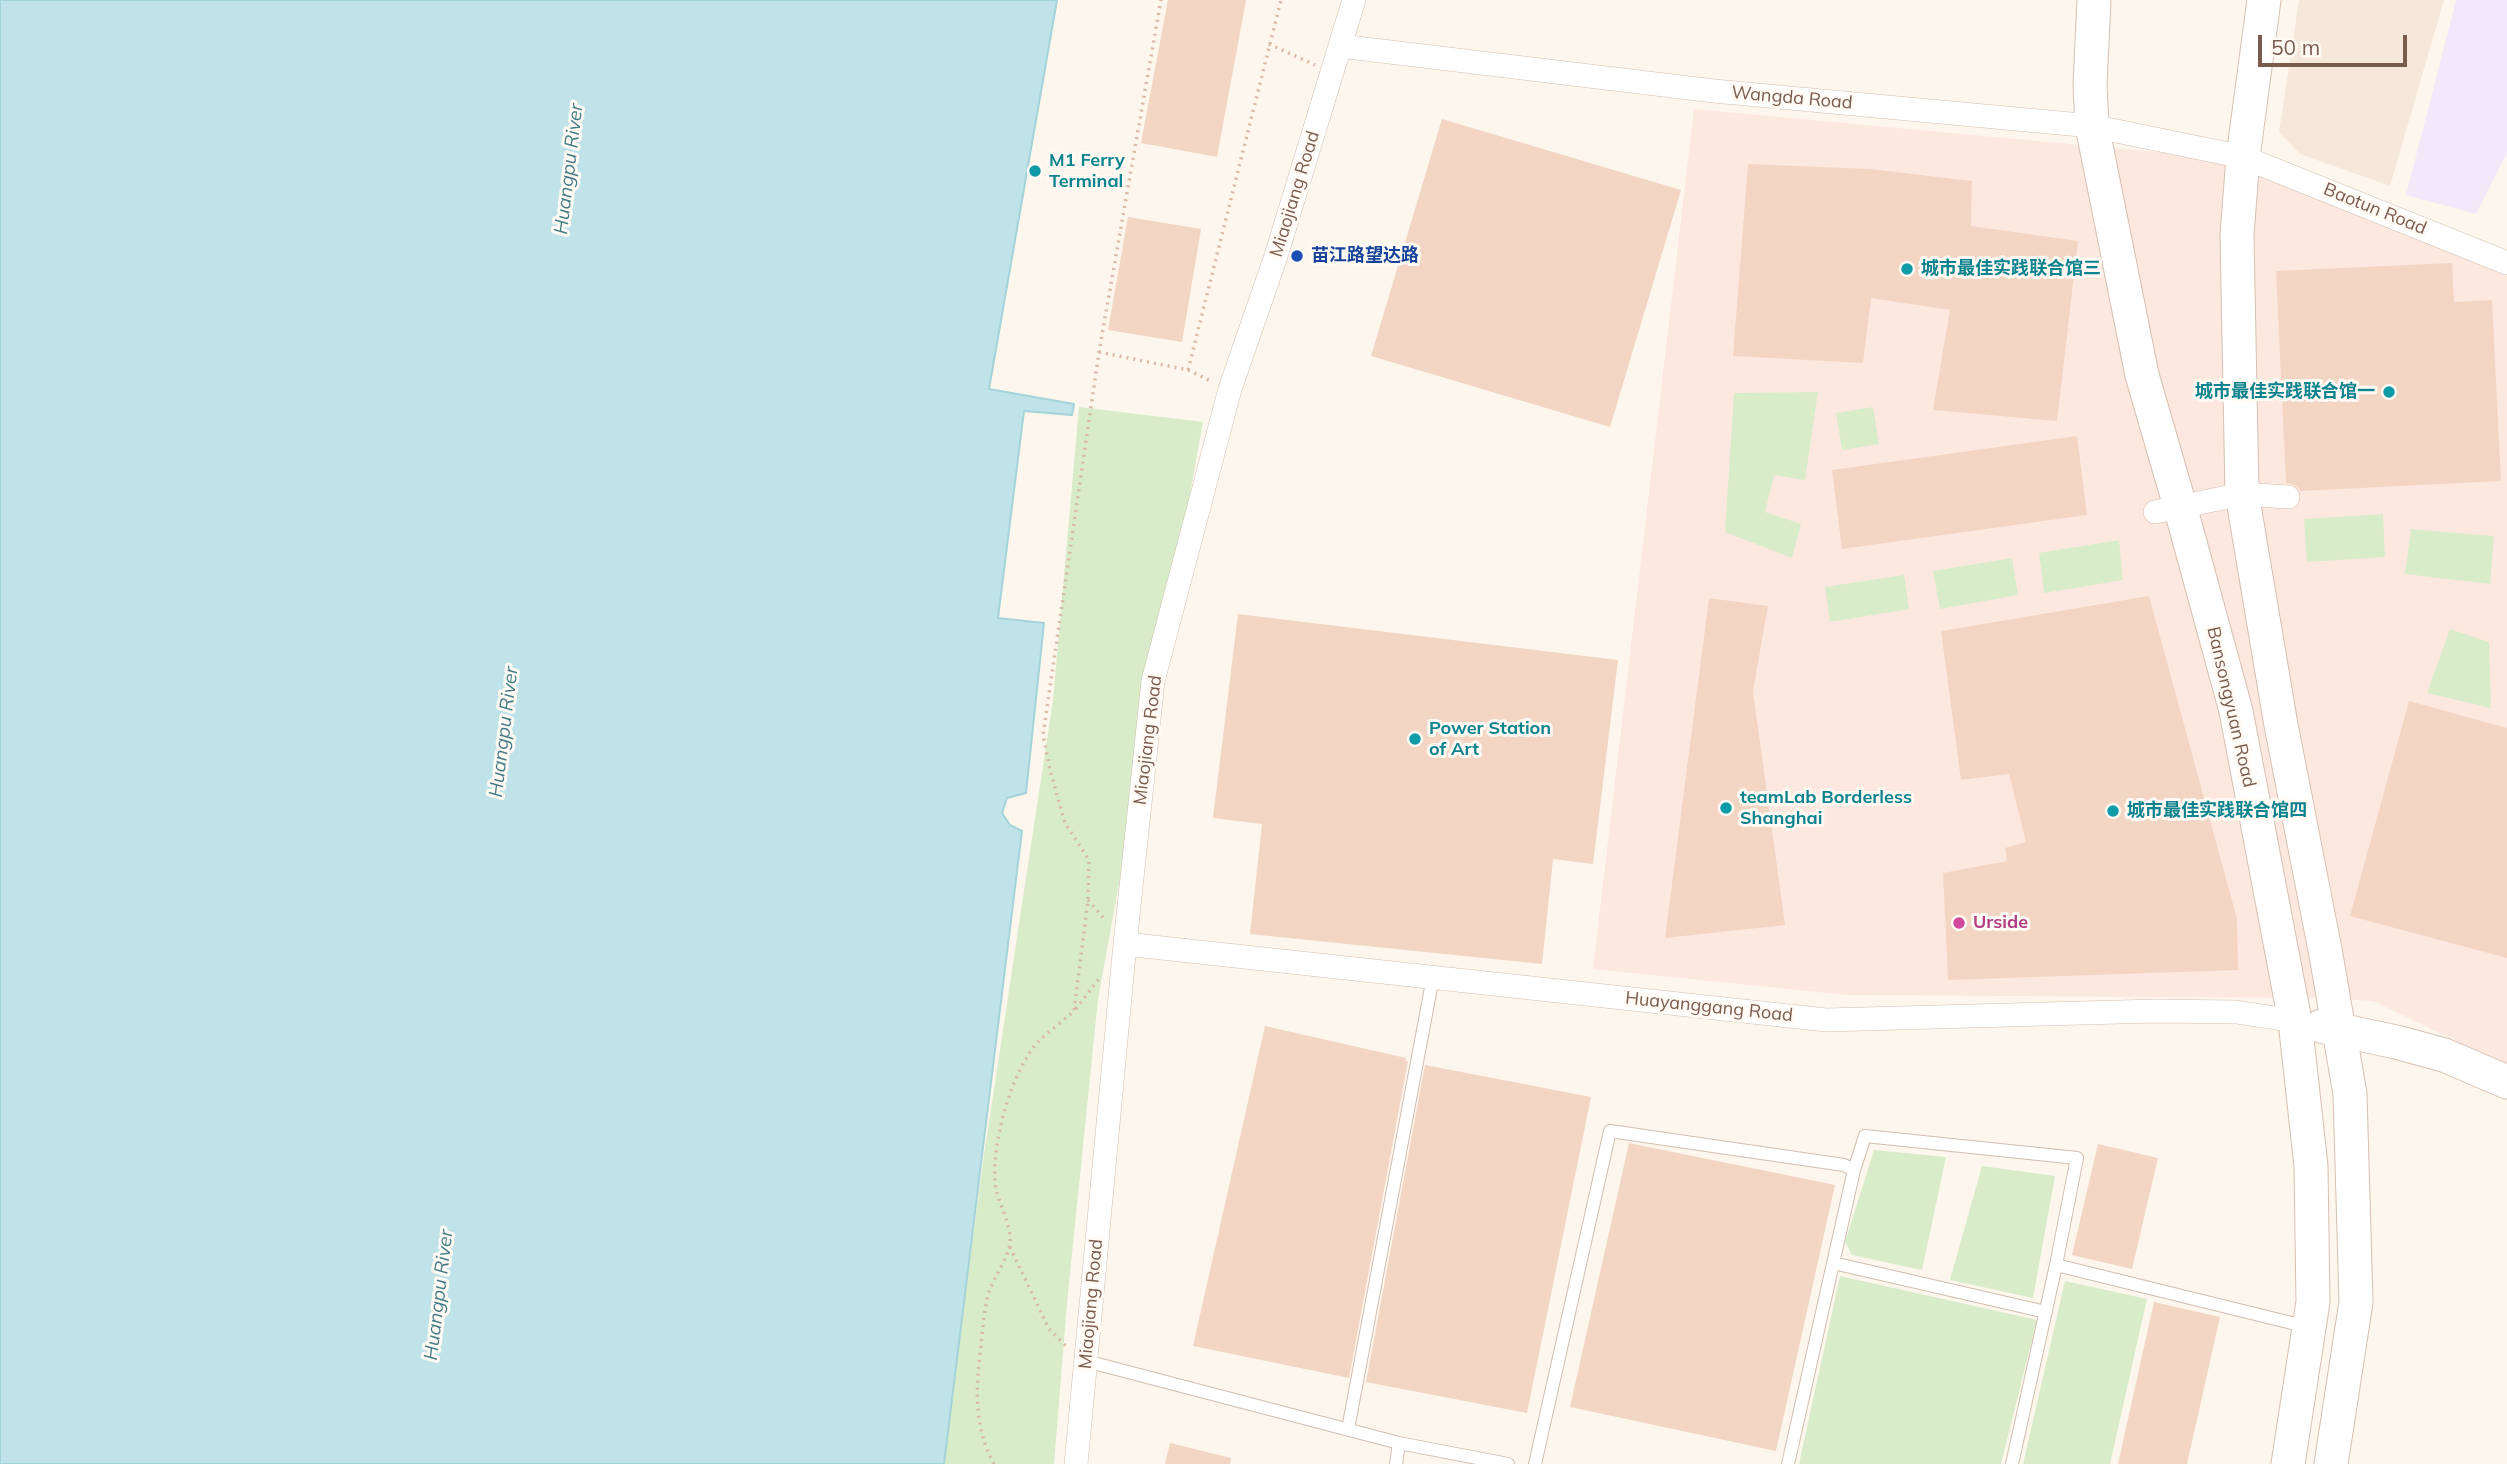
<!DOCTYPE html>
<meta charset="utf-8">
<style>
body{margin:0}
#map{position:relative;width:2507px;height:1464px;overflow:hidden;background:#fdf6ec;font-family:Mulish,sans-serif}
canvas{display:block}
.scale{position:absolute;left:2258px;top:35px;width:149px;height:32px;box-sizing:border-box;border:4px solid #7a5c4d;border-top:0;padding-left:9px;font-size:21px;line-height:24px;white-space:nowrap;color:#7a5c4d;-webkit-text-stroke:5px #fffaf3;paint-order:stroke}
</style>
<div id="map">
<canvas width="2507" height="1464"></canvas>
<div class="scale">50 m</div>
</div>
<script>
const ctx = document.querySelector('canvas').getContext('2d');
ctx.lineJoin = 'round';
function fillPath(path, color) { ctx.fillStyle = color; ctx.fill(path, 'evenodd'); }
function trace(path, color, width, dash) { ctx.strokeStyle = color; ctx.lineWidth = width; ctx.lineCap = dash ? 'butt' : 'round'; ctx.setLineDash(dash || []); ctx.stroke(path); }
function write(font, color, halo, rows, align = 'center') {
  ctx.font = font + ' Mulish,"Noto Sans SC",sans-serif'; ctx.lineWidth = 6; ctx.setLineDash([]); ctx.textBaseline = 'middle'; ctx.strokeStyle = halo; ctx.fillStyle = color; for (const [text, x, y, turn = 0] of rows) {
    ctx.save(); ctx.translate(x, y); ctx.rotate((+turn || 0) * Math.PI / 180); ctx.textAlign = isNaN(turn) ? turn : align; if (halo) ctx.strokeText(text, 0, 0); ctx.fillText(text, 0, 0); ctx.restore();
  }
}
const residential = new Path2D(`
 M2299,0H2444L2390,186L2300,154L2279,132Z`);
const commercial = new Path2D(`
 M1694,109L2209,157L2507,268V1065L2373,1001L2329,998L1847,995L1593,969Z`);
const education = new Path2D(`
 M2456,0H2507V153L2476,214L2406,195Z`);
const green = new Path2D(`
 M1818,392L1805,480L1774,475L1765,512L1801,524L1792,558L1725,532L1734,393Z
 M1079,407L1203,422L1098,999L1067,1303L1054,1464H942L984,1155L1053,700Z
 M1873,407L1879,444L1842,450L1836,413Z
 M2383,514L2385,557L2307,562L2304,519Z
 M2411,529L2494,536L2490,584L2405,574Z
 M2119,540L2123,580L2044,593L2039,553Z
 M2012,558L2018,595L1940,609L1933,571Z
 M1904,575L1909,609L1830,622L1825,587Z
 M2450,629L2489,642L2491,708L2427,693Z
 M1874,1150L1946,1157L1922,1270L1852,1255L1845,1242Z
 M1982,1166L2055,1176L2033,1298L1950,1280Z
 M1840,1276L2037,1320L2001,1464H1799Z
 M2065,1281L2147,1299L2110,1464H2023Z`);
const water = new Path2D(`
 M0,0H1057L989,389L1074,404L1072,415L1024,411L998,618L1044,623L1026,793L1007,798L1002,813L1010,825L1022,831L944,1464H0Z`);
const building = new Path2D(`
 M1168,0H1246L1217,157L1141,143Z
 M1442,119L1681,190L1610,427L1371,356Z
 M1748,164L1870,169L1972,181L1971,226L2078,241L2057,421L1933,410L1950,310L1871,298L1863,363L1733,356Z
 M1128,217L1201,229L1182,342L1108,330Z
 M2452,263L2454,302L2492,300L2501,481L2301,491L2295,485L2286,483L2276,271Z
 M2077,436L2087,515L1842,549L1832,470Z
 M2149,596L2237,919L2238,970L1948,980L1943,873L2007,861L2005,848L2026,842L2009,774L1961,780L1941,631Z
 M1709,598L1768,606L1753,691L1785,925L1665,938Z
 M1238,614L1618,660L1593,864L1553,859L1542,964L1250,934L1262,824L1213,818Z
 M2409,701L2507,728V958L2350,916Z
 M1265,1026L1406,1058L1405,1061H1408L1349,1378L1193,1346Z
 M1425,1065L1591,1097L1527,1413L1366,1382Z
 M1629,1143L1835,1185L1776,1451L1570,1407Z
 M2098,1144L2158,1158L2132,1269L2072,1255Z
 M2154,1302L2220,1317L2187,1464H2118Z
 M1170,1443L1231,1458L1230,1464H1165Z`);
const path = new Path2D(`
 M1269,44L1315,65
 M1099,352L1188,370L1281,0
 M1188,370L1211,381
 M1088,900L1106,921
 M1076,1009L1101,976
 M1010,1247L1049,1329L1067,1347
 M994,1464C973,1426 976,1386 981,1345C983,1327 984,1309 989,1292C994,1277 1008,1258 1010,1244C1012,1223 997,1203 995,1182C992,1143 1011,1072 1038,1042C1049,1031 1063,1021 1074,1011L1088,900L1089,860L1065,823L1050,770L1043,735L1099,352L1161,0`);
const lane = new Path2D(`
 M1833,1263L2046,1312
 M2056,1265L2308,1327
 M1086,1361L1399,1443L1396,1464
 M1348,1429L1433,977
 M1399,1443L1508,1464
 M1535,1464L1610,1131L1844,1165L1854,1170
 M1788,1464L1854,1170L1865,1136L2077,1158L2056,1265L2012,1464`);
const street = new Path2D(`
 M1340,46L1714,91L2092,126L2243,157L2507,263
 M2155,512L2242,494L2288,497
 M1125,944L1826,1020L2156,1011L2236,1012L2295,1021
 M1076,1464L1125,944L1153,681L1230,389L1276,256L1354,0`);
const secondary = new Path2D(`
 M2094,0L2090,85L2092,126L2142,375L2180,506L2236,711L2295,1021L2311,1166L2313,1302L2288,1464
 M2264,0L2243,157L2237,235L2242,494L2281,725L2326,955L2350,1094L2356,1302L2331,1464
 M2321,1026L2396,1042L2444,1055L2507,1082`);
const markers = [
 [1035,171,7,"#0f9aa8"],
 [1297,256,7,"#1a4fb4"],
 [1907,269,7,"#0f9aa8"],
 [2389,392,7,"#0f9aa8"],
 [1415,739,7,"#0f9aa8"],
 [1726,808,7,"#0f9aa8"],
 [2113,811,7,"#0f9aa8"],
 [1959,923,7,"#d1479c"]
];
const streetNames = [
 ["Wangda Road",1792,98,5],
 ["Miaojiang Road",1295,194,-73],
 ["Baotun Road",2375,209,22],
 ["Bansongyuan Road",2231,707,77],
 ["Miaojiang Road",1148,740,-83],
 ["Huayanggang Road",1709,1007,6],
 ["Miaojiang Road",1091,1304,-85]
];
const cultureNames = [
 ["M1 Ferry",1049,161],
 ["Terminal",1049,182],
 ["城市最佳实践联合馆三",1921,269],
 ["城市最佳实践联合馆一",2375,392,"right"],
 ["Power Station",1429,729],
 ["of Art",1429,750],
 ["teamLab Borderless",1740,798],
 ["Shanghai",1740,819],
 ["城市最佳实践联合馆四",2127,811]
];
const transitNames = [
 ["苗江路望达路",1311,256]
];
const hotelNames = [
 ["Urside",1973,923]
];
const waterNames = [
 ["Huangpu River",569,169,-83],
 ["Huangpu River",504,732,-83],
 ["Huangpu River",439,1295,-83]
];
fillPath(residential, '#f5e8da');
fillPath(commercial, '#fde8e0');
fillPath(education, '#f3e8fa');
fillPath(green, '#d8ecc9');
fillPath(water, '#bfe3e8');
trace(water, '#a5d3da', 2);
fillPath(building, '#f3d5c3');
trace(lane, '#d1beb0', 14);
trace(street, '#d1beb0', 24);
trace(secondary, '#d6c0b0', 35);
trace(path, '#d9b8a5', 3.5, [2, 5]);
trace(lane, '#fff', 12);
trace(street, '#fff', 23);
trace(secondary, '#fff', 33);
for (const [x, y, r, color] of markers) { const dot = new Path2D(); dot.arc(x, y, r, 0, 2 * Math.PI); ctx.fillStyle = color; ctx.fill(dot); trace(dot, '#fffaf3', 2.5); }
write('18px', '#7a5c4d', '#fffaf3', streetNames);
write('bold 18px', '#0d838f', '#fffaf3', cultureNames, 'left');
write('bold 18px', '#164399', '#fffaf3', transitNames, 'left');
write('bold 18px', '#b23c85', '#fffaf3', hotelNames, 'left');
write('italic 19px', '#437c86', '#fffaf3', waterNames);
</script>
